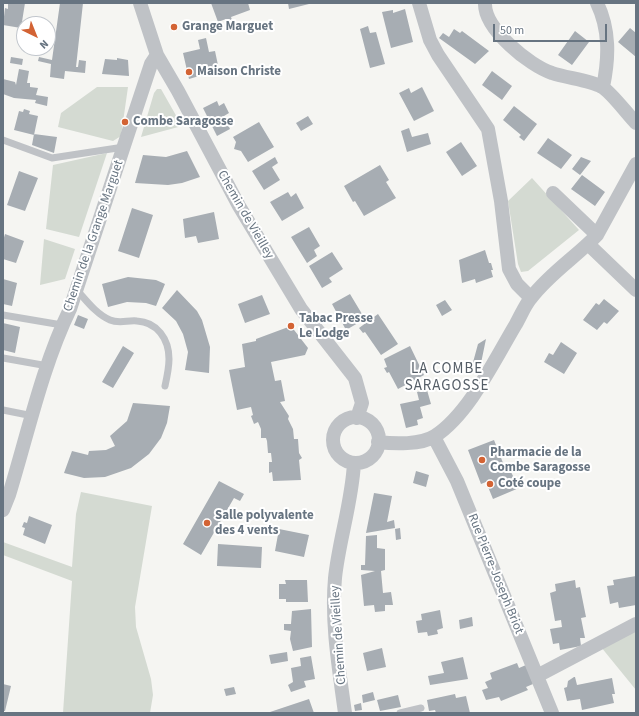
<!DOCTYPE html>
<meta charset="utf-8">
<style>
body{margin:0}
#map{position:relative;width:639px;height:716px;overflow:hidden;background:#f5f5f2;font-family:"Source Sans 3",sans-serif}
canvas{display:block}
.frame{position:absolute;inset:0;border:4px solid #677481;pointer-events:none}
.north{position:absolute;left:16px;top:16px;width:40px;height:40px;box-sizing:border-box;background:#fff;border:1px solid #c2c7cd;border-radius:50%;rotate:137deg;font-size:11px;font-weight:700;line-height:16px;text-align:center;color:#677481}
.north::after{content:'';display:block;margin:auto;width:14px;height:18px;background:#d36334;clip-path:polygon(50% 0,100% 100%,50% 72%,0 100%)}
.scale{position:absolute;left:493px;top:24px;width:114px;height:18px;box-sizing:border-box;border:2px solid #677481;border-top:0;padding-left:5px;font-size:12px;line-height:14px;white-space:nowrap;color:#677481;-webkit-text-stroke:3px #fff;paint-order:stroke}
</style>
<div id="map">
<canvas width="639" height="716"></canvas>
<div class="frame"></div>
<div class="north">N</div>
<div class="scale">50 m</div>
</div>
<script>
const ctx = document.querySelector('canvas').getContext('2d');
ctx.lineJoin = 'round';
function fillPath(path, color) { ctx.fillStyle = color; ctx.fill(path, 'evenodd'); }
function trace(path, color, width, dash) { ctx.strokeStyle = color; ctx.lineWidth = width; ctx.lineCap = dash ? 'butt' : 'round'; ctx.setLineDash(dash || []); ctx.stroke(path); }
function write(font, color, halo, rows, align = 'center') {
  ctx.font = font + ' "Source Sans 3",sans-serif'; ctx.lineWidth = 4; ctx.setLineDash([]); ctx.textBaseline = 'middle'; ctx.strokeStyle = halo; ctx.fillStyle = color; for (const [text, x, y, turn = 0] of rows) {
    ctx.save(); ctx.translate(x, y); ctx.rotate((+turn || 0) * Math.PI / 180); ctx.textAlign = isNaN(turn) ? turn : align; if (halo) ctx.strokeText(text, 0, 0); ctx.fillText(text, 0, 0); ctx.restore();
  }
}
const green = new Path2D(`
 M97,87H128L121,136L113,141L58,127L61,113Z
 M157,89H161L182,126L141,137L154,93Z
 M107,153L79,237L46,229L53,165Z
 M532,178L579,230L528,271L521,272L518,264L508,201Z
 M44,239L75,249L65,279L40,285Z
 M81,492L152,506L135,607L136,627L151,679L153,695L150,713H63L72,581L3,555V542L72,567L76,514Z
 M636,629V690L601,647Z`);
const building = new Path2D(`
 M8,3H25L21,28L3,25L5,8L8,9Z
 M60,3H83L76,67H78L79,60L86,61L85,73L65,71L64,79L50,77L51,64L38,61L39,57L52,60Z
 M211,3H248L250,10L231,17L232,20L227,22L226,19L218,22Z
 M288,3H309V4L289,9Z
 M405,9L413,42L391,48L382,12L393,10V13Z
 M368,26L370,33L376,32L385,64L370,68L360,29Z
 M630,28L636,33V57L618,42Z
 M454,29L460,33L462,31L489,51L475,64L439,38L443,33L449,37Z
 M575,31L589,42L572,65L558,55Z
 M206,38L209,52L215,51L219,70L189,79L183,53L200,49L198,40Z
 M11,57L23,59L22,65L10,63Z
 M117,58L128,60L129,76L102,74L105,59L117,60Z
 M19,69L29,71L27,83H30V87L38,88L36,95L48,97L47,106L35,103L36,100L14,98L3,94V79L15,82L16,85Z
 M492,71L512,86L502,100L482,85Z
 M422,87L434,111L414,121L399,93L409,88L411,93Z
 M217,101L219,106L224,103L229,113L224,116L230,129L217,136L203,108Z
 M514,106L537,124L524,141L519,137L521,135L503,120Z
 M24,109L30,111L29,114L38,116L34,135L14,130L19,111L23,112Z
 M308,116L313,124L301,131L296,123Z
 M259,122L274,147L248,162L241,151L234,149L236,142L233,137Z
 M409,128L412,137L428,133L431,144L407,152L401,131Z
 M34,134L57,137L54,153L32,145Z
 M548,138L572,155L561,169L537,153Z
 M461,142L477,166L462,176L446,152Z
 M187,151L200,177L182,183L168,185L135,183L143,155L166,157Z
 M275,157L278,163L272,167L280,180L264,190L252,171Z
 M581,157L591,161L580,175L572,169Z
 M380,165L389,180L386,182L396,198L364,216L355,201L353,202L344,186Z
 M19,171L38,178L25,211L7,205Z
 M582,175L605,192L595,206L571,189Z
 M288,192L291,197L296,193L304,208L282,221L270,202Z
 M132,208L153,215L139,258L118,251Z
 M214,212L219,239L198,243L196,236L185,238L183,219Z
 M309,227L320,246L314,250L317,256L307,263L291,237Z
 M5,234L24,241L16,263L3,259V241Z
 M485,250L489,263H491L493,270H491L493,277L476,283L475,279L462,283L459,260Z
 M332,252L343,269L329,278L332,282L322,288L309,266Z
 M128,277L156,280L165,284L156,306L146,303L127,302L108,307L102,284Z
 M3,279L17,283L12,306L3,304Z
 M177,290L197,311L202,320L210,347L209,373L185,370L188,352L183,334L176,321L162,308Z
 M350,294L365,319L346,330L332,304Z
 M262,295L270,314L245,323L238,304Z
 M604,299L619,311L607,324L604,322L597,330L583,320L596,303L599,305Z
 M445,300L452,310L442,316L436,305Z
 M378,314L398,344L381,355L365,332L363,333L359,328Z
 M78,315L88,319L84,329L74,325Z
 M3,323L20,327L15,353L3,350Z
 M291,326L308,348L305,355L271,362L275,381L281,380L285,401L280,402L289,416L288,419L293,429L294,439H298L299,453L302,458L299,460L301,480L273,481L272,472L269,473V462H272L271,453H268L267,441L266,438H261V429L258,422L254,424L251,416L253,415L251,407L237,410L229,370L245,367L242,344L256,341V339Z
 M486,339L480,368L472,366L478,344Z
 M561,342L577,353L564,374L544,362L549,353L553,355Z
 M123,346L134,353L113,388L102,382Z
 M410,346L424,375L398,389L389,372L387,373L384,368L387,367L384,359Z
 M427,390L431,404L420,407L423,418L417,420L418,425L406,428L400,404L419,400L417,392Z
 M133,403L170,406L167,423L161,438L149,454L131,468L105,477L84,478L64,473L72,451L88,455L89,451L106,450L115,446L110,436L127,421Z
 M494,440L507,473L511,472L519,488L493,499L486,482L481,484L468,450Z
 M416,471L429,475L426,487L413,483Z
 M219,481L244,494L240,501L234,498L201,555L183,544Z
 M374,493L392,496L387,522L394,520L395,528L366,533Z
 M29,516L52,525L45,544L23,535L25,528L22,527L24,522L27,523Z
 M400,528L401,539L396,540L395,529Z
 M279,529L309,535L304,557L275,551Z
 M377,535V548L385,549V570L381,571L383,593L391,592L393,605H385V611L375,612L374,605L364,606L361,575L375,571L361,570V565H365L366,536Z
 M218,544L262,547L261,568L217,566Z
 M636,576V605L619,608L618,602L610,604L607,586L614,585L613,580Z
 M285,580H307L308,602H286V599H279V584H286Z
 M575,580L576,588L580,587L586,617L581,618L585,638H580L581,646L560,650L559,643L553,644L550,629L562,627L561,620L555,621L550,593L556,591L555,584Z
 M311,609L312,647L293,651L290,639L291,631L284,630V624H291L292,611Z
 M440,610L443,628L437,630L438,634L428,636L427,632L418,633L416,621L422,620L421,614Z
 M472,617L473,626L460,629L459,620Z
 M382,648L386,667L367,671L363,653Z
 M287,652L288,661L271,664L269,655Z
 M311,656L315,679L304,681L306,687L291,692L288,685L293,682L291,668L301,666L300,658Z
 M463,657L468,679L430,685L428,676L444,673L441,662Z
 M517,663L519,668L526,665L533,684L526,687L528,690L501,701L499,697L486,700L482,690L488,688L485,682L492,679L490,673Z
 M574,677H575L577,685L612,678L615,694H612L614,703L582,710L580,699L567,701L564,688L567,687L568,681Z
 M3,684L11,686L5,711H3Z
 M234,687L236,694L226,696L224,689Z
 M373,692L375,700L363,703L362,695Z
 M455,694L456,698L466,696L470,713H436L435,710L429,711L427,700Z
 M398,695L401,707L380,711L377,700Z
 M309,699L314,713H267Z
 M361,703L362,710L355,711L354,705Z`);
const lane = new Path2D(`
 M3,140L52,158L124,147
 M76,289C86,300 96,314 110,320C119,324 128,320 137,321C157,322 169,339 169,359C169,367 167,377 165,386
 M3,315L62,325
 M3,358L48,366
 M3,410L33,416
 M400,713L421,708`);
const street = new Path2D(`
 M140,3L157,55L178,91L239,206L301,309L355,378L362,403L357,418
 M419,3L430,40L438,55L488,129L501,201L509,269L517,284L531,298
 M485,3C484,29 530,66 552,73C566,78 591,80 602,87C611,92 628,115 636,123
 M597,3C610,30 609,58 603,87
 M553,193L597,235
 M588,244L636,290
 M333 440a23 23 0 1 1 46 0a23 23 0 1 1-46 0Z
 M434,437L457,481L552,713
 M378,442C394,444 421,445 435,436C469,414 495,359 516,324C521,315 525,305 531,298C550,273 576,257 597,235L636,164
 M3,510L9,495C28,433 42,367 70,309L151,64L157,55
 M537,676L636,624
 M345,713C339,669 331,623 335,578C339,540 352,502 354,463`);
const markers = [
 [174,27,4,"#d36334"],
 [189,72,4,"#d36334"],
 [125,122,4,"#d36334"],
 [291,326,4,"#d36334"],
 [482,460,4,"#d36334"],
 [490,484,4,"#d36334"],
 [207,523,4,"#d36334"]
];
const poiNames = [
 ["Grange Marguet",182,27],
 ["Maison Christe",197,72],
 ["Combe Saragosse",133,122],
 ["Tabac Presse",299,319],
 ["Le Lodge",299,334],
 ["Pharmacie de la",490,453],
 ["Combe Saragosse",490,468],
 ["Coté coupe",498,484],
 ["Salle polyvalente",215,516],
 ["des 4 vents",215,531]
];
const streetNames = [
 ["Chemin de Vieilley",245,215,60],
 ["Chemin de la Grange Marguet",94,236,-71],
 ["Rue Pierre-Joseph Briot",495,574,68],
 ["Chemin de Vieilley",339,635,-94]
];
const quarterNames = [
 ["LA COMBE",447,370],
 ["SARAGOSSE",447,387]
];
fillPath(green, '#d4dad2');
fillPath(building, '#a7adb3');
trace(lane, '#bfc2c6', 7);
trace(street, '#bfc2c6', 14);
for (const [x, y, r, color] of markers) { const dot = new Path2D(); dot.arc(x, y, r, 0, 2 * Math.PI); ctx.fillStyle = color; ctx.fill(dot); trace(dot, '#fff', 1.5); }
write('bold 13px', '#677481', '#fff', poiNames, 'left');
write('13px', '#677481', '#fff', streetNames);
ctx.letterSpacing = '1px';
write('15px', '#545d66', '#fff', quarterNames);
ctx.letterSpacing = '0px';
</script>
